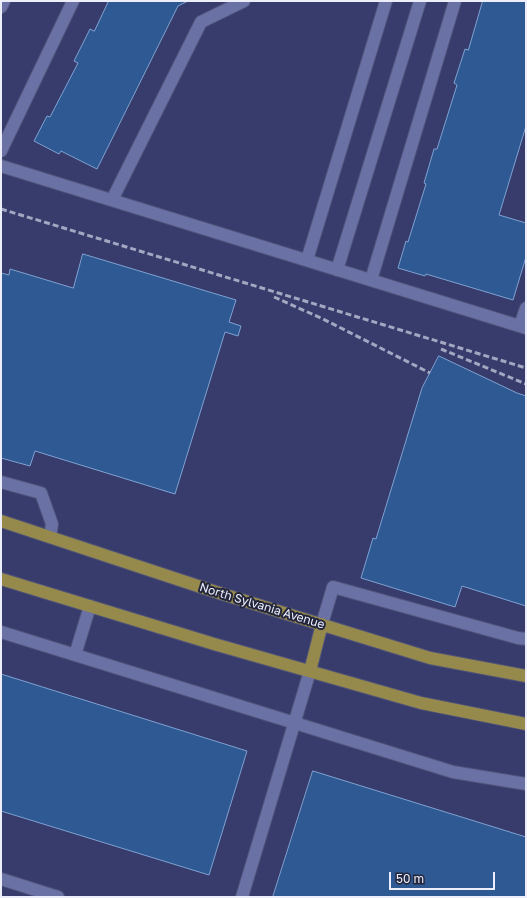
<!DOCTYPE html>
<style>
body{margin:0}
#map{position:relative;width:527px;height:898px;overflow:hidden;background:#373c6c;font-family:"Golos Text",sans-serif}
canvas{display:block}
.frame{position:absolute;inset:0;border:2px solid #eceffb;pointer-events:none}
.scale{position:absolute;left:389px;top:872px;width:106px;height:18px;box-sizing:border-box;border:2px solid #eceffb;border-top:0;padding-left:5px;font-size:12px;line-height:14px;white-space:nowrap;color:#eceffb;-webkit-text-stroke:3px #23263c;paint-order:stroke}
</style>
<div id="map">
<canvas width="527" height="898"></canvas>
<div class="frame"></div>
<div class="scale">50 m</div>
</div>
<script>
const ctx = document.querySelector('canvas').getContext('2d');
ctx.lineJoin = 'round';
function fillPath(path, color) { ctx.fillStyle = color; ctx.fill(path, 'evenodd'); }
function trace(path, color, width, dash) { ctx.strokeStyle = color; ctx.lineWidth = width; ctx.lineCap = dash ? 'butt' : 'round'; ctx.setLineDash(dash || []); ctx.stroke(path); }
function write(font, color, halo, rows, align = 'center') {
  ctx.font = font + ' "Golos Text",sans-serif'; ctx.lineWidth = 4; ctx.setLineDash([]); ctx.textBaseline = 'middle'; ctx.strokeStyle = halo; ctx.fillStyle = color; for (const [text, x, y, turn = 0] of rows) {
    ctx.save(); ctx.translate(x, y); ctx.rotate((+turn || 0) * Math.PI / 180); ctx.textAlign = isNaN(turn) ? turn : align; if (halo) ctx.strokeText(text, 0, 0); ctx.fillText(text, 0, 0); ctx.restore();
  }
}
const building = new Path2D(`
 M109,1H188L178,6L97,169L61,151L59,154L34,141L47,116L50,117L78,63L74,61L90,29L94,31Z
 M483,1H526V126L499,215L526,223V257L513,300L426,274L425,276L398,268L406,241L408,242L426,184L424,183L434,149H437L457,85L454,83L465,49L468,50Z
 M83,254L236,300L229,322L241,326L238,336L225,332L175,494L35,451L30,466L1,458V273L9,275L10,269L73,288Z
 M439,356L517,393L526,396V606L462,586L455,607L361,578L373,538L376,539L422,388Z
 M1,674L247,751L209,875L1,811Z
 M313,771L526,837V897H273Z`);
const minor = new Path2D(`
 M1,7L4,1
 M1,151L73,1
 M1,166L526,328
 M112,200L201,22L244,1
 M307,260L386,1
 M337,270L420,1
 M371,280L455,1
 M520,326L526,308
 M1,482L41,493L52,524L50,537
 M322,624L333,587L518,638L526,639
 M1,632L453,772L526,784
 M75,655L90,606
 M1,879L58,897
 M242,897L310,671`);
const major = new Path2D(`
 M1,521L216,592L430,658L526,676
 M1,579L214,644L421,703L526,724
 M310,671L322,624`);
const rail = new Path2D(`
 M1,209L526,368
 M274,297L323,319L430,373
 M441,349L526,384`);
const streetNames = [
 ["North Sylvania Avenue",262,606,17]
];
fillPath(building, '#2f5993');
trace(building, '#7fa2d2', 1);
trace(minor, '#505378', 14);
trace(major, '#505378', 14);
trace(minor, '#6971a5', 12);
trace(major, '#95894c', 12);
trace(rail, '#a3a7c1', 3, [6, 3]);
write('12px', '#eceffb', '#23263c', streetNames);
</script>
